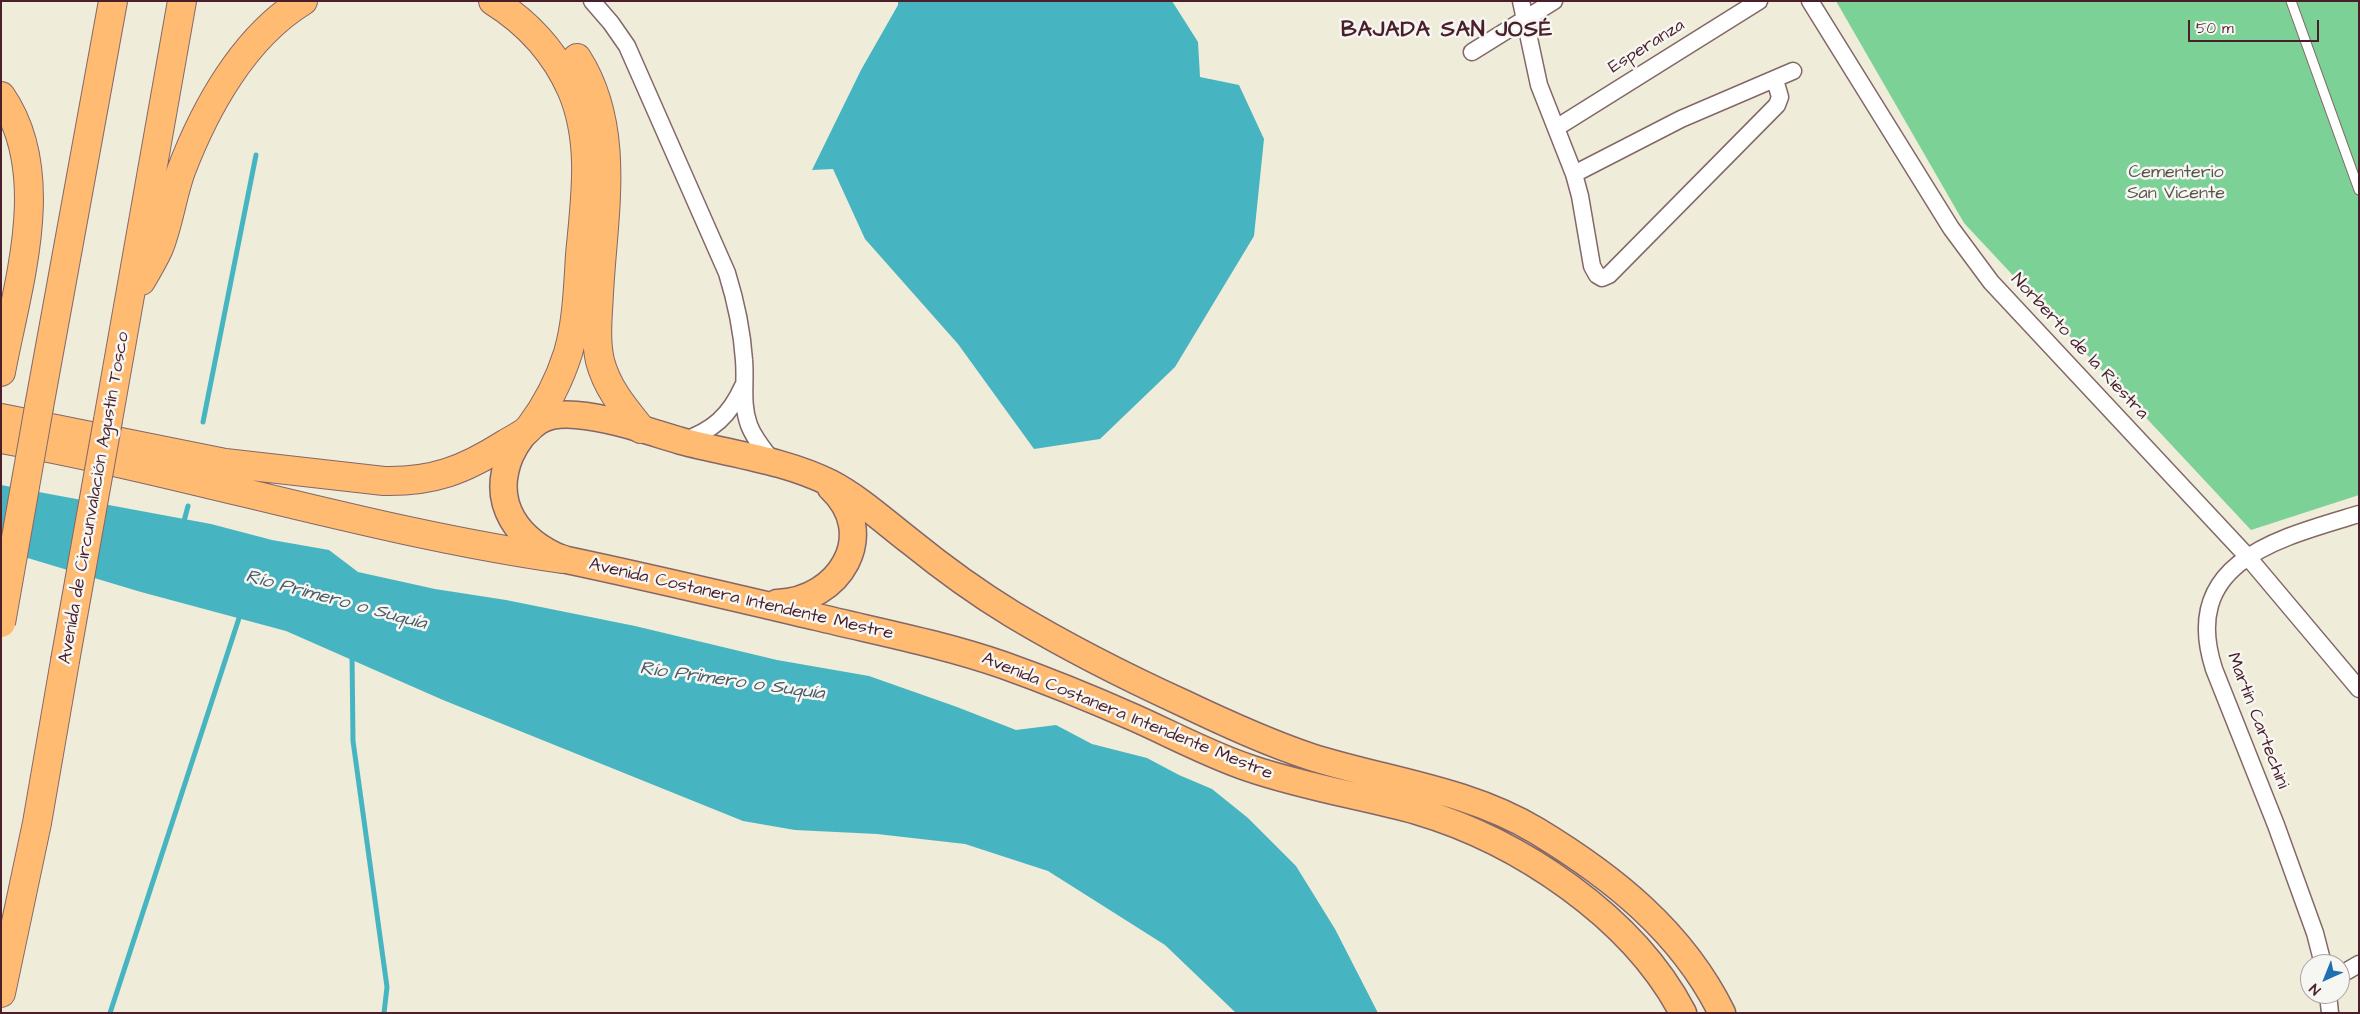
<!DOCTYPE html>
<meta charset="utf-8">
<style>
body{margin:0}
#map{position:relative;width:2360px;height:1014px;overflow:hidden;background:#efecd9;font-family:"Architects Daughter",sans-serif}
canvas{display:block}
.frame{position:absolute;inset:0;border:2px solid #4a1f2b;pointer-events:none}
.north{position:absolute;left:2300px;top:954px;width:50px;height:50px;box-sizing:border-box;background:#f6f6f2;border:1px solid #b1a0a2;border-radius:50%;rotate:224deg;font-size:14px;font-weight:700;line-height:20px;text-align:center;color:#4a1f2b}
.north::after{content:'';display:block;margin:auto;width:18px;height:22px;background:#1f6fb2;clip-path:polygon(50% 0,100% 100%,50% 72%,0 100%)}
.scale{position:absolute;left:2188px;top:20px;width:131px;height:22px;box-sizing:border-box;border:2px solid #4a1f2b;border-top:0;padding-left:6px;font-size:15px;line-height:18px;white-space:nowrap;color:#4a1f2b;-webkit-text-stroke:4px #f6f6f2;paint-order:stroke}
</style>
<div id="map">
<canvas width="2360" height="1014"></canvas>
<div class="frame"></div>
<div class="north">N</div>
<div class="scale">50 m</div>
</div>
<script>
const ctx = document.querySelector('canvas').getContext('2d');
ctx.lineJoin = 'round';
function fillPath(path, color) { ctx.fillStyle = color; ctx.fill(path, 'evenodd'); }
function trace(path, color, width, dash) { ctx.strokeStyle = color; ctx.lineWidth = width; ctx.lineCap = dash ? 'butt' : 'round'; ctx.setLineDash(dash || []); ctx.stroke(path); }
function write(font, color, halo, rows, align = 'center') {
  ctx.font = font + ' "Architects Daughter",sans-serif'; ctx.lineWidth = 5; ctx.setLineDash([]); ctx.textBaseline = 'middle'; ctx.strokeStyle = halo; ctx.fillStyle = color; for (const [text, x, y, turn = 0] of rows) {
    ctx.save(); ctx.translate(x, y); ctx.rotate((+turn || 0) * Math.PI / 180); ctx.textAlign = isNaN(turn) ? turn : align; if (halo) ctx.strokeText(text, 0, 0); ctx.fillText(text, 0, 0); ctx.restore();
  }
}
const green = new Path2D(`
 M1836,1H2359V495L2251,530L1964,223Z`);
const water = new Path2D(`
 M898,1H1172L1198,42L1200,77L1239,85L1264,139L1254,236L1175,367L1100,439L1034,449L958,344L865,239L833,169L812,170L861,70L898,5Z
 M1,485L211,524L272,540L329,550L358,572L435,589L506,600L635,626L777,660L869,676L957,707L1016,730L1056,725L1092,744L1147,758L1179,775L1212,789L1248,818L1296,866L1335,929L1378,1013H1236L1165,945L1048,871L965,844L877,834L795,830L743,821L443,700L286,631L141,592L1,550Z`);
const stream = new Path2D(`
 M203,422L256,155
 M183,525L188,506
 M352,653L353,741L387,987L384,1013
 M110,1013L241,612`);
const service = new Path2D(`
 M2291,1L2359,190`);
const minor = new Path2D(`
 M592,1L611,23L627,46L727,273C736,302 742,330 744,360C746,382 741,403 749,425C754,439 765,451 774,463
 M1521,1L1539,85L1574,174L1580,196L1592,266L1597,275L1602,278L1609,275L1777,105L1780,97L1775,80
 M1810,1L1951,228L1991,282L2247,556L2359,689
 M1472,52L1554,1
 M1556,128L1759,1
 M1574,174L1681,119L1793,71
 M682,441C713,431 730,415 743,386
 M2323,964L2315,933L2276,825L2214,669C2179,561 2280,538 2359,514
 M2340,975L2359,964
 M2328,994L2330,1013`);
const primary = new Path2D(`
 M777,603C840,601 880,534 831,488
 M1683,1013C1633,917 1519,841 1417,811C1362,796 1304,787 1249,768C1210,755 1173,735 1135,718C1092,699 1048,681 1003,665C942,644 879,632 817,617C732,597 648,577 562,559C519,541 490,505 510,456C516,443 526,429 539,421C550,414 564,414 576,415C612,418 647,431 681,441C730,454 784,460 830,483C859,498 885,522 911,542C943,568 976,592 1012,614C1067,647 1124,676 1183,703C1225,723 1266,742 1311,757C1387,781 1467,789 1537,831C1613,877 1682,932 1722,1013`);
const motorway = new Path2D(`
 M577,58C622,128 603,216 599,293C598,315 595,339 600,361C607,388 624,408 641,429
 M1,96C55,174 17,286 1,372
 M141,281C147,271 154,259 159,248C169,223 172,196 181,171C205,108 244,37 303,1
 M39,407L113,1
 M1,418L225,463L384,481C433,482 464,470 505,444C513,439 525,434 530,427C546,406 560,378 568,353C577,322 578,287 580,255C585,200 594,143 572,91C555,52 528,23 493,1
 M108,420L182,1
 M1,439C190,473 373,532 562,559
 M1,993L37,823L65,661`);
const motorwayBridge = new Path2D(`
 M1,623L39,407
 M65,661L108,420`);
const streetNames = [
 ["Esperanza",1647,47,-32],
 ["Norberto de la Riestra",2079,347,47],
 ["Avenida de Circunvalación Agustín Tosco",95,498,-80],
 ["Avenida Costanera Intendente Mestre",741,600,13],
 ["Avenida Costanera Intendente Mestre",1127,717,22],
 ["Martín Cartechini",2257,721,69]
];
const parkNames = [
 ["Cementerio",2176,173],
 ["San Vicente",2176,194]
];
const waterNames = [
 ["Río Primero o Suquía",336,601,15],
 ["Río Primero o Suquía",732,682,8]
];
const districtNames = [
 ["BAJADA SAN JOSÉ",1447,31]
];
fillPath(green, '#7bd196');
fillPath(water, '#46b5c1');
trace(stream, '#46b5c1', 5);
trace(service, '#846768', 11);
trace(minor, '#846768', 19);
trace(primary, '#846768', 29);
trace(motorway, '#846768', 30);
trace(service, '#fff', 9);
trace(minor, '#fff', 16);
trace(primary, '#febb71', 26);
trace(motorway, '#febb71', 28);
trace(motorwayBridge, '#846768', 30, []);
trace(motorwayBridge, '#febb71', 28);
write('18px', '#4a1f2b', '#f6f6f2', streetNames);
write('18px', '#59544b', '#f6f6f2', parkNames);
write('italic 19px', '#485b67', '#f6f6f2', waterNames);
ctx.letterSpacing = '1px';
write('bold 22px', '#4a1f2b', '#f6f6f2', districtNames);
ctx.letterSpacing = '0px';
</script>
